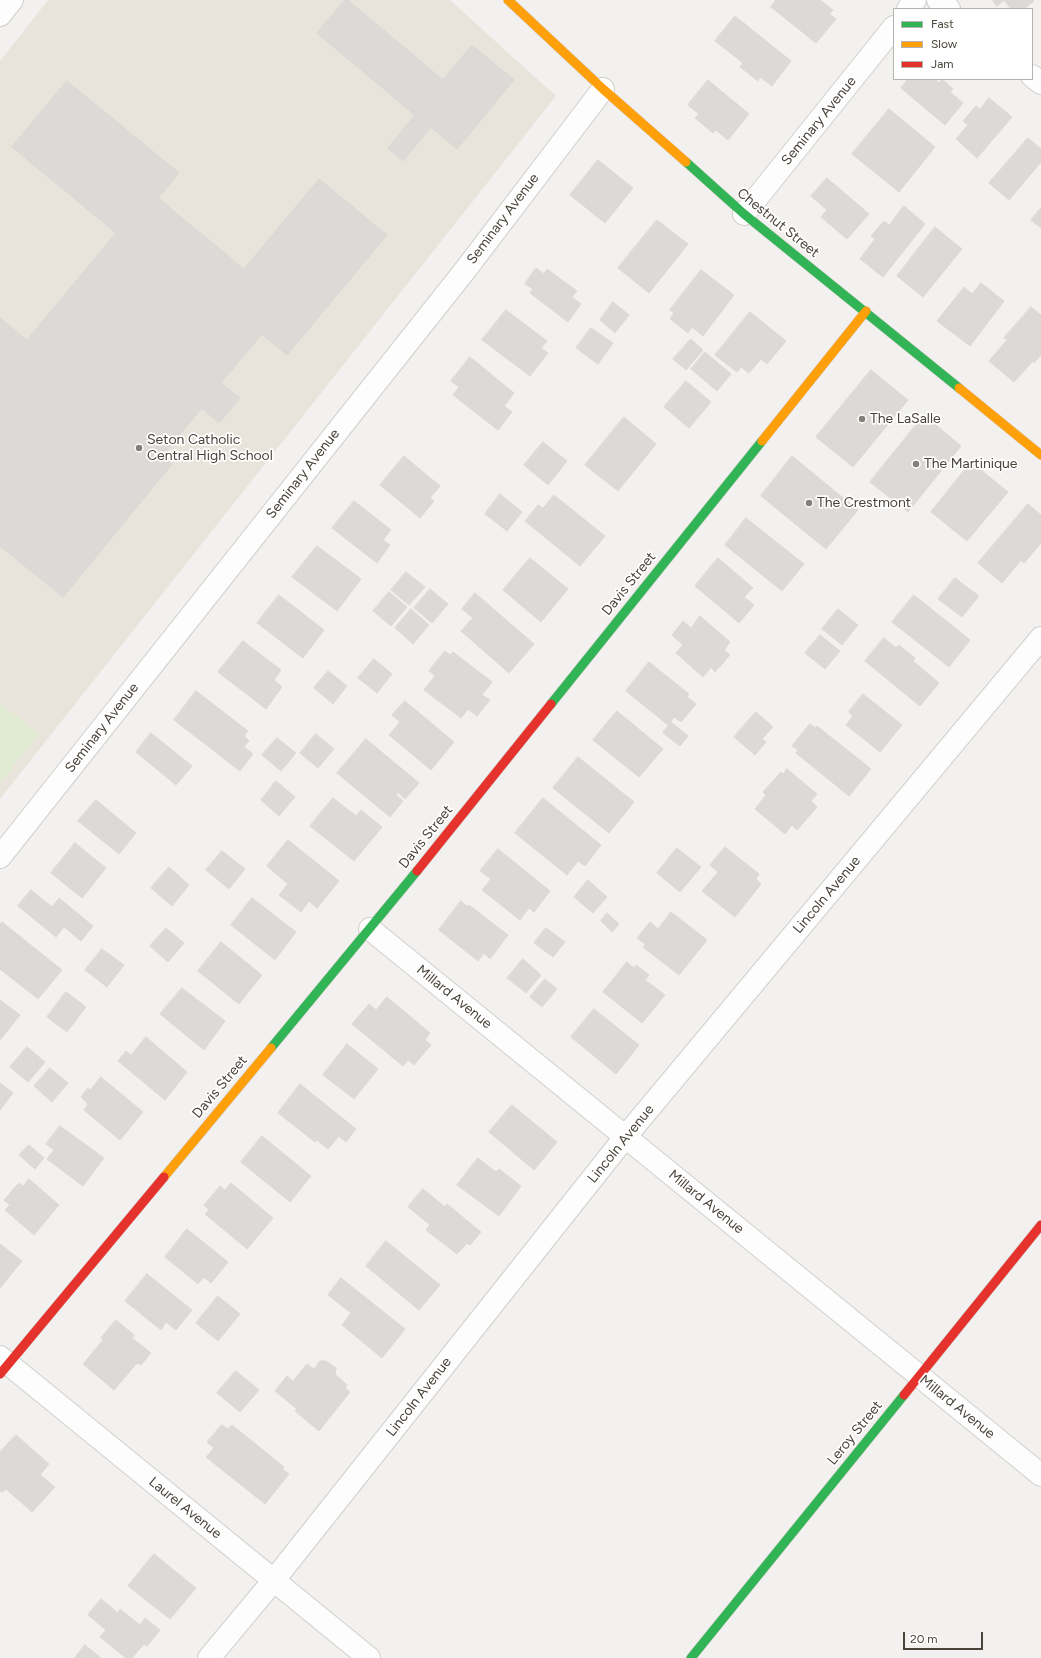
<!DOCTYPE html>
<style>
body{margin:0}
#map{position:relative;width:1041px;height:1658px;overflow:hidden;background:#f3f1ef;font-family:Figtree,sans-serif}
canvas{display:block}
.legend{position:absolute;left:893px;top:8px;width:140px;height:72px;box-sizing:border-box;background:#fff;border:1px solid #b6b4b0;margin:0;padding:5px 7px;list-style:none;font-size:12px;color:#49433a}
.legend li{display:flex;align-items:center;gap:8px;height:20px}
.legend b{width:20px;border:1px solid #b6b4b0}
.scale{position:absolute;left:903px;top:1632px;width:80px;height:18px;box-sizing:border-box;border:2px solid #49433a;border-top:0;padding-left:5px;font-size:12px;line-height:14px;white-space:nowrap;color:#49433a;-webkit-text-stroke:3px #fff;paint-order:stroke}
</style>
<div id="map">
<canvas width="1041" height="1658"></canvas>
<ul class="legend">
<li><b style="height:5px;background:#30b455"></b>Fast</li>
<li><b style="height:5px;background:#ff9f0a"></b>Slow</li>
<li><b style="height:5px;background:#e5322d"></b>Jam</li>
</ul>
<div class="scale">20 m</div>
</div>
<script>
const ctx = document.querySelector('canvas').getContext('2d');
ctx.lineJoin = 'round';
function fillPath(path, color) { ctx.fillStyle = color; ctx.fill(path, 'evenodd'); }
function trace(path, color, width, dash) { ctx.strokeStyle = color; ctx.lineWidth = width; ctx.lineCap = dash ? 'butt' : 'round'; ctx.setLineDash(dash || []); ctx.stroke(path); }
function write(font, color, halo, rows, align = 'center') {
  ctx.font = font + ' Figtree,sans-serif'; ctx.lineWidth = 3.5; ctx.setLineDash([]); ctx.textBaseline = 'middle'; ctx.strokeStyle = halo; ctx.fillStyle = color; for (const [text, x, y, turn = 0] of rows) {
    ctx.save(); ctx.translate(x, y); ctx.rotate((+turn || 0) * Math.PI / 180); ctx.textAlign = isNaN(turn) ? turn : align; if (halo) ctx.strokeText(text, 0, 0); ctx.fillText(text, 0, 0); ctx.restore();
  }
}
const education = new Path2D(`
 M48,0H450L556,96L0,799V61Z`);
const green = new Path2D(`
 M0,703L39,734L0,783Z`);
const building = new Path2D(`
 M345,0H348L443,80L472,45L514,80L457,149L431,127L403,161L388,148L415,115L317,33Z
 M776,0H820L833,10L829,14L836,19L816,43L771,7Z
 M993,0H1032L1034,1L1024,9H1011L1004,0L997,6Z
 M735,16L791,61L772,86L760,77L758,81L740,67L743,63L715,41Z
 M908,79H935L939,83L942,79L953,89L950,92L963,103L945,125L901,88Z
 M708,80L749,114L728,140L716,130L713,133L695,118L699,114L688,105Z
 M67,81L179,173L158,198L244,269L319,179L387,235L287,355L262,334L221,383L240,398L219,423L202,408L162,456L172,464L63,597L0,546V318L27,340L116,233L12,147Z
 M989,98L1012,117L977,158L956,139L968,125L963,121L976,106L980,109Z
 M889,109L935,147L899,192L852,154Z
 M1028,138L1041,149V162L1009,200L989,183Z
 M598,160L633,188L605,223L570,195Z
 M827,178L869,214L847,239L821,217L827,210L811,196Z
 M904,206L925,224L883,277L860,259L875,239L871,236L884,221L889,225Z
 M1041,208V228L1031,220Z
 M657,220L688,244L649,293L618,268Z
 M935,227L962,249L923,297L897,276Z
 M536,268L544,274L547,269L577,291L572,297L581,304L568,322L530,293L533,289L525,284Z
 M701,270L734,295L703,336L692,327L688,333L670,319L674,313L670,310Z
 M981,283L1004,301L970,346L937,321L964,287L972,294Z
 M613,302L629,315L615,333L600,320Z
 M1031,307L1041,315V355L1034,363L1033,361L1014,382L989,361L1007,340L1004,338Z
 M506,310L547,341L541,348L548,353L530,376L482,340Z
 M750,312L786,341L767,364L761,359L749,373L741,367L737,372L715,355Z
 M591,328L613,343L598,364L576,348Z
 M691,339L703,350L686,370L673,359Z
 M705,352L731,374L717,391L691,369Z
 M470,357L514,393L504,406L512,412L498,430L453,395L459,387L451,381Z
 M871,370L908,400L853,467L816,437Z
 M686,381L711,402L689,428L664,407Z
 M924,415L961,446L908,512L870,482Z
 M624,417L656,444L618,491L585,465Z
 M543,442L567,461L548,485L524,465Z
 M404,456L440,486L430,498L434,501L420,518L380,485Z
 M792,456L858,510L826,549L761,496Z
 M971,462L1008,492L967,541L931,512Z
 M500,494L522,512L507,531L485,514Z
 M554,495L605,536L580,566L525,521L538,505L543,508Z
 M354,501L391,530L383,540L390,545L377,563L332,528Z
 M1028,504L1041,515V543L1024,563L1021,560L1002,583L978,563Z
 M746,518L804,564L782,591L725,545Z
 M317,546L361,579L337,611L292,577Z
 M530,558L568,589L541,622L503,590Z
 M718,558L753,588L744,597L754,605L739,623L695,586Z
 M406,572L425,587L409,605L391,590Z
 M955,578L979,596L962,617L938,599Z
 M430,589L448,604L432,623L414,608Z
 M389,592L407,607L391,626L373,611Z
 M475,593L534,644L509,673L461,631L473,618L462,609Z
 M279,595L324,630L303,658L257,623Z
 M914,595L970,640L949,667L892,622Z
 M411,609L429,625L413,644L395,628Z
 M838,609L858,625L842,645L822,629Z
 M700,616L730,642L724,650L730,655L715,672L711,667L703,677L676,653L683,645L672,635L683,621L691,628Z
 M820,635L840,651L825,669L805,653Z
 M884,638L896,648L899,645L915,658L913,661L939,683L920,706L865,661Z
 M243,641L281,670L274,680L282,687L266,709L218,672Z
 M445,651L450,655L453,652L492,682L482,695L490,700L477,716L468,709L461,718L424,690L435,676L429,671Z
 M374,659L392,674L377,693L358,678Z
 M649,662L689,694L687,697L696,704L681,722L674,717L668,725L626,691Z
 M328,671L347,686L333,704L314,688Z
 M196,691L248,731L244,736L249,741L244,747L253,754L240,771L174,720Z
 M863,694L902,725L880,752L846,725L853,716L849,712Z
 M405,701L454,742L431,770L389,735L400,722L392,715Z
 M617,711L663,749L639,777L593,740Z
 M756,712L773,727L762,739L766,742L755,755L734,737Z
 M671,722L688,736L680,746L663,733Z
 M810,724L816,728L817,726L871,769L849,796L796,753L798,750L792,746Z
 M151,733L192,766L176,785L136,752Z
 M316,734L334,749L318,768L300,753Z
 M277,738L296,753L281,771L262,755Z
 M366,739L419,783L405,799L398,792L396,795L403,801L390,817L337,773Z
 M578,757L634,802L609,833L553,788Z
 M787,769L817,794L811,801L817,807L797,830L792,825L785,834L755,809L766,795L763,792L781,772L783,774Z
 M276,781L295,797L279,816L261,800Z
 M333,798L356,816L361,810L382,827L354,861L310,826Z
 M543,798L601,845L585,866L578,861L567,875L515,833Z
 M96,800L136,833L119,854L78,821Z
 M288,840L339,881L317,908L309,901L301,912L279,895L288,884L267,866Z
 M75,843L106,868L82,898L51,873Z
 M725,847L759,874L756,879L761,884L735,917L702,891L718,872L710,865Z
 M677,848L701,867L680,892L657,873Z
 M498,849L550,891L534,912L529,908L520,920L482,890L491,879L480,871Z
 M222,851L245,869L229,889L206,870Z
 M169,867L189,885L172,906L151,888Z
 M588,880L607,897L593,913L574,897Z
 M31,890L52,907L59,898L93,926L81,941L64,927L56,937L18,906Z
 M252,898L296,932L275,960L231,925Z
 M461,901L468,907L469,905L508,935L490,959L484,953L478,961L439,930Z
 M671,912L707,940L679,975L643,947L646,945L637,938L650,922L658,929Z
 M607,913L619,924L612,932L601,921Z
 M2,922L62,970L38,999L0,969V925Z
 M166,928L184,943L168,962L150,946Z
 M546,928L565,942L553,957L534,943Z
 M221,942L262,975L239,1004L198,971Z
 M102,949L124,965L107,987L85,970Z
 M523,959L541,975L526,993L507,978Z
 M627,962L634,968L636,965L649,975L645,980L665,995L642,1023L603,992Z
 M545,979L557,989L542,1007L530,997Z
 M182,988L225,1021L204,1050L160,1014Z
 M66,992L86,1007L67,1032L47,1017Z
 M387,997L430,1033L425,1040L431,1045L414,1065L408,1060L403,1066L352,1024L369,1004L376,1010Z
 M0,1000L20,1015L0,1040Z
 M594,1009L639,1045L616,1074L571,1037Z
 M146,1037L187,1072L165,1100L118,1061L126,1051L131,1055Z
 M347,1044L378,1069L354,1099L323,1075Z
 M27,1047L45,1062L28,1082L10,1067Z
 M50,1068L68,1083L52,1102L34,1086Z
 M101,1077L143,1112L120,1140L84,1110L88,1104L81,1097L88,1088L90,1090Z
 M0,1083L13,1093L0,1110Z
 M300,1084L356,1129L346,1142L339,1136L328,1149L317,1140L315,1142L278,1113Z
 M512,1105L557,1142L534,1170L489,1132Z
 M60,1126L104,1158L83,1186L47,1159L54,1150L46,1144Z
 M262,1136L311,1176L290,1202L241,1162Z
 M29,1145L44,1158L35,1169L19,1155Z
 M478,1158L496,1172L499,1169L521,1186L499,1216L457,1185Z
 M29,1179L59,1205L34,1235L5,1210L10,1205L4,1200L19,1183L23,1186Z
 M231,1183L273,1218L247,1249L205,1214L209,1210L204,1205L220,1186L225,1190Z
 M423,1189L445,1207L447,1204L481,1232L470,1245L467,1243L457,1254L426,1230L430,1225L408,1207Z
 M187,1229L228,1262L211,1283L204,1277L198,1284L165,1257Z
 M386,1241L440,1285L419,1310L366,1266Z
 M0,1244L22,1261L0,1288Z
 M147,1274L192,1310L176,1330L166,1322L161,1330L125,1301Z
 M341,1278L405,1329L382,1358L342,1325L351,1313L328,1295Z
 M218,1296L240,1314L218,1341L196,1323Z
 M116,1320L134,1335L132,1338L151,1353L141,1365L137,1363L114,1390L83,1364L103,1340L101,1338Z
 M320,1361H326L336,1368L335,1374L347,1385L345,1388L350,1392L319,1431L295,1411L297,1409L275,1391L287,1376L293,1381L307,1364L314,1369Z
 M236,1371L259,1390L240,1412L217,1393Z
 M222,1425L228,1429L232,1425L284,1467L282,1469L289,1474L265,1504L206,1457L214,1448L207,1442Z
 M16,1435L49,1464L40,1475L55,1487L32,1512L6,1489L2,1492L0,1491V1452Z
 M154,1554L196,1588L170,1619L128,1586Z
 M101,1599L118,1613L120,1609L140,1625L145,1618L160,1630L147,1646L144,1644L132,1658H126L100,1637L106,1630L88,1615Z
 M85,1645L101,1658H75Z`);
const street = new Path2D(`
 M938,0L949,9
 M908,9L915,0
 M0,15L12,0
 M1032,76L1041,83
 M744,214L894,27
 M0,857L466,269L603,89
 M370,929L1041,1475
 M0,1357L369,1658
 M209,1658L274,1580L626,1136L1041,638`);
const fast = new Path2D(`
 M686,162L744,214L959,388
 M551,704L762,441
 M271,1048L417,871
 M691,1658L904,1395`);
const slow = new Path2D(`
 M508,0L603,89L686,162
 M959,388L1041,455
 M762,441L866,311
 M164,1177L271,1048`);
const jam = new Path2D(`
 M417,871L551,704
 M0,1374L164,1177
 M904,1395L1041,1225`);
const markers = [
 [862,419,4,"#848079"],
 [139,448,4,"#848079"],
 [916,464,4,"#848079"],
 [809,503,4,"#848079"]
];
const streetNames = [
 ["Seminary Avenue",819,121,-51],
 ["Seminary Avenue",503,219,-53],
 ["Chestnut Street",778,223,39],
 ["Seminary Avenue",303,474,-52],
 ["Davis Street",629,584,-51],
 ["Seminary Avenue",102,728,-52],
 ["Davis Street",426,837,-51],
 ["Lincoln Avenue",827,895,-50],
 ["Millard Avenue",454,997,39],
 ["Davis Street",220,1087,-50],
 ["Lincoln Avenue",621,1144,-51],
 ["Millard Avenue",706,1202,39],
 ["Lincoln Avenue",419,1397,-52],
 ["Millard Avenue",957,1407,39],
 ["Leroy Street",855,1433,-51],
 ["Laurel Avenue",185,1508,39]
];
const poiNames = [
 ["The LaSalle",870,419],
 ["Seton Catholic",147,440],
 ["Central High School",147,456],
 ["The Martinique",924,464],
 ["The Crestmont",817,503]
];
fillPath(education, '#e8e4db');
fillPath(green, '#e1ead2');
fillPath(building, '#dcdad7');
trace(building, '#dbd8d5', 1);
trace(street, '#d1cfcc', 24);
trace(fast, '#d2cec6', 10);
trace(slow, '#d2cec6', 10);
trace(jam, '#d2cec6', 10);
trace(street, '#fdfdfd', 22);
trace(fast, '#30b455', 9);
trace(slow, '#ff9f0a', 9);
trace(jam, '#e5322d', 9);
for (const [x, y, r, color] of markers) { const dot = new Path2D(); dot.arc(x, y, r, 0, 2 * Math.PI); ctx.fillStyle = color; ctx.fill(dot); trace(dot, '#fff', 1.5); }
write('14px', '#49433a', '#fff', streetNames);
write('14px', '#49433a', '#fff', poiNames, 'left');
</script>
